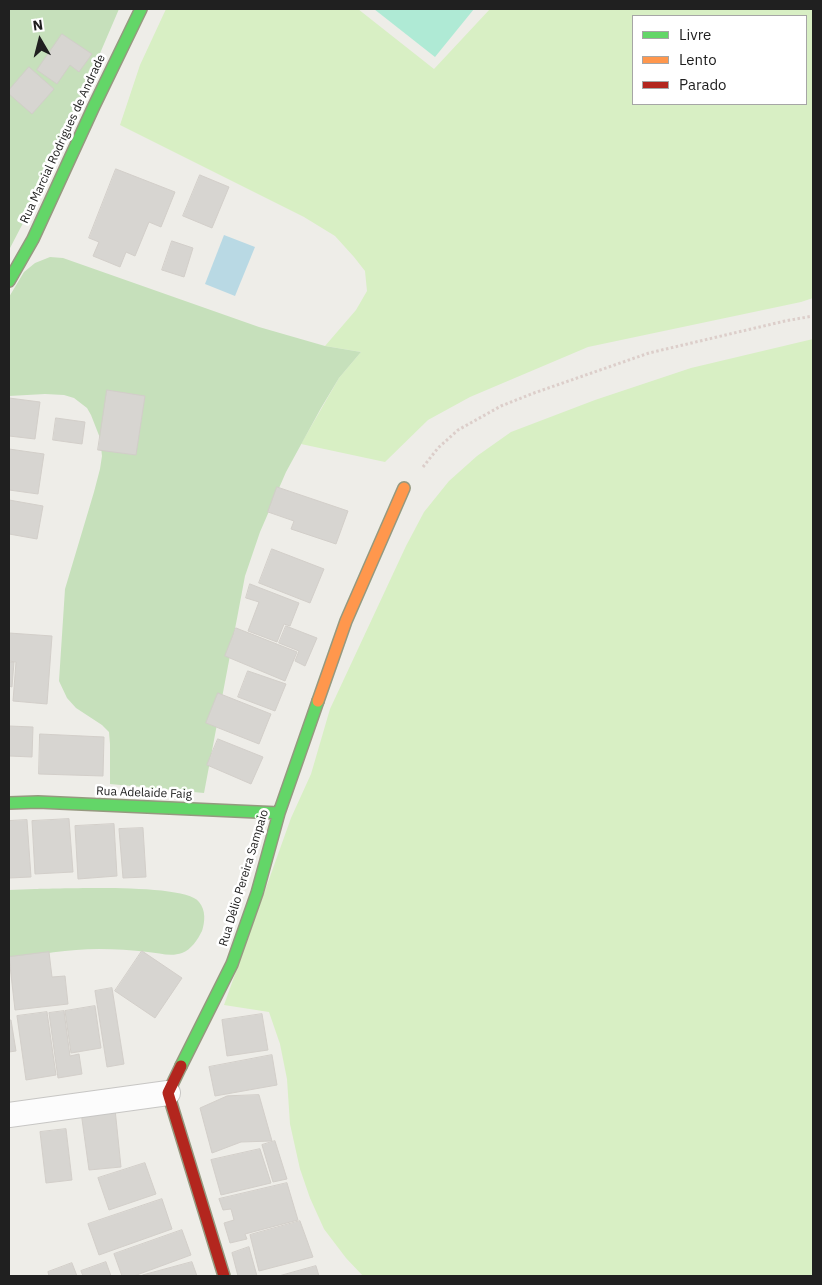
<!DOCTYPE html>
<meta charset="utf-8">
<style>
body{margin:0}
#map{position:relative;width:822px;height:1285px;overflow:hidden;background:#eeede8;font-family:"IBM Plex Sans",sans-serif}
canvas{display:block}
.frame{position:absolute;inset:0;border:10px solid #202020;pointer-events:none}
.legend{position:absolute;left:632px;top:15px;width:175px;height:90px;box-sizing:border-box;background:#fff;border:1px solid #a6a6a6;margin:0;padding:6px 9px;list-style:none;font-size:15px;color:#202020}
.legend li{display:flex;align-items:center;gap:10px;height:25px}
.legend b{width:25px;border:1px solid #a6a6a6}
.north{position:absolute;left:15px;top:15px;width:50px;height:50px;-webkit-text-stroke:4px #fff;paint-order:stroke;rotate:352deg;font-size:14px;font-weight:700;line-height:20px;text-align:center;color:#202020}
.north::after{content:'';display:block;margin:auto;width:18px;height:22px;background:#202020;clip-path:polygon(50% 0,100% 100%,50% 72%,0 100%)}
</style>
<div id="map">
<canvas width="822" height="1285"></canvas>
<div class="frame"></div>
<ul class="legend">
<li><b style="height:6px;background:#63d668"></b>Livre</li>
<li><b style="height:6px;background:#ff974d"></b>Lento</li>
<li><b style="height:6px;background:#b3261e"></b>Parado</li>
</ul>
<div class="north">N</div>
</div>
<script>
const ctx = document.querySelector('canvas').getContext('2d');
ctx.lineJoin = 'round';
function fillPath(path, color) { ctx.fillStyle = color; ctx.fill(path, 'evenodd'); }
function trace(path, color, width, dash) { ctx.strokeStyle = color; ctx.lineWidth = width; ctx.lineCap = dash ? 'butt' : 'round'; ctx.setLineDash(dash || []); ctx.stroke(path); }
function write(font, color, halo, rows, align = 'center') {
  ctx.font = font + ' "IBM Plex Sans",sans-serif'; ctx.lineWidth = 5; ctx.setLineDash([]); ctx.textBaseline = 'middle'; ctx.strokeStyle = halo; ctx.fillStyle = color; for (const [text, x, y, turn = 0] of rows) {
    ctx.save(); ctx.translate(x, y); ctx.rotate((+turn || 0) * Math.PI / 180); ctx.textAlign = isNaN(turn) ? turn : align; if (halo) ctx.strokeText(text, 0, 0); ctx.fillText(text, 0, 0); ctx.restore();
  }
}
const grass = new Path2D(`
 M166,9H358L434,69L490,9H813V298L801,302L588,347L470,397L428,420L385,462L301,444L339,378L361,352L325,346L356,310L367,291L365,271L354,257L335,236L304,217L120,125L140,65ZM633,16H806V104H633Z
 M813,339V1276H363L346,1258L324,1229L310,1198L300,1169L290,1124L287,1079L280,1044L269,1012L224,1005L291,818L311,774L330,709L406,546L424,512L449,481L477,456L511,432L595,400L691,368Z`);
const forest = new Path2D(`
 M9,9H119L47,177L9,250Z
 M50,257L63,258L259,327L325,346L361,352L339,378L321,408L286,472L260,532L245,576L204,793L110,784V744L109,732L102,725L76,708L67,698L59,681L65,589L94,492L100,469L102,456L100,438L91,415L87,408L74,398L64,395L45,394L9,396V297L24,272L35,263Z
 M35,889C63,889 185,883 199,902C206,910 205,922 202,931C198,939 191,950 182,953C171,957 159,953 148,952C132,950 115,949 99,949C68,949 39,954 9,960V890Z`);
const pitch = new Path2D(`
 M374,9H474L435,57Z`);
const water = new Path2D(`
 M224,235L255,247L235,296L205,284Z`);
const building = new Path2D(`
 M62,34L92,54L79,72L70,65L57,84L37,70Z
 M29,67L54,89L32,114L9,94V90Z
 M116,169L175,192L161,227L149,222L135,256L126,252L120,267L93,256L99,242L89,238Z
 M200,175L229,187L212,228L183,216Z
 M172,241L193,248L184,277L162,270Z
 M107,390L145,396L136,455L98,450Z
 M9,398L40,402L35,439L9,436Z
 M56,418L85,422L82,444L53,440Z
 M9,449L44,454L38,494L9,490Z
 M277,487L348,511L336,544L291,529L294,521L268,512Z
 M9,500L43,506L37,539L9,534Z
 M272,549L324,569L310,603L259,583Z
 M250,584L299,603L290,626L284,624L277,642L248,631L259,602L246,598Z
 M286,626L317,638L305,666L295,661L299,651L279,643Z
 M236,628L297,652L285,681L225,656Z
 M9,633L52,636L47,704L13,701L16,662L9,661Z
 M9,662H14L12,687L9,686Z
 M248,671L286,684L275,711L238,697Z
 M218,693L271,714L259,744L206,723Z
 M9,726L33,727L32,757L9,756Z
 M40,734L104,737L103,776L39,774Z
 M218,739L263,757L251,784L207,765Z
 M69,819L73,872L35,874L32,821Z
 M27,820L31,877L9,878V821Z
 M114,824L117,876L78,879L75,826Z
 M143,828L146,877L123,878L119,829Z
 M142,951L182,978L155,1018L115,991Z
 M49,952L52,977L65,976L68,1004L15,1010L9,957Z
 M112,988L124,1064L107,1067L95,991Z
 M95,1006L101,1048L71,1053L65,1011Z
 M64,1011L70,1056L79,1054L82,1074L58,1078L49,1013Z
 M47,1012L56,1075L26,1080L17,1016Z
 M262,1014L268,1050L227,1056L222,1020Z
 M9,1020H11L16,1051L9,1052Z
 M272,1055L277,1085L215,1096L209,1067Z
 M259,1095L272,1141L241,1142L212,1153L200,1108L227,1096Z
 M115,1109L121,1167L89,1170L81,1112Z
 M66,1129L72,1180L46,1183L40,1132Z
 M275,1141L287,1179L273,1182L262,1145Z
 M260,1149L271,1183L221,1195L211,1160Z
 M145,1163L156,1194L109,1210L98,1178Z
 M287,1183L298,1220L245,1234L247,1239L230,1243L224,1223L234,1220L231,1209L223,1210L219,1199Z
 M162,1199L172,1229L99,1255L88,1224Z
 M300,1221L313,1257L259,1271L250,1235Z
 M182,1230L191,1255L134,1276H122L114,1254Z
 M249,1247L257,1276H238L232,1253Z
 M106,1262L111,1276H83L81,1271Z
 M192,1262L197,1276L143,1275Z
 M72,1263L77,1276H49L48,1272Z
 M316,1266L319,1276H279Z`);
const path = new Path2D(`
 M423,467L438,448L458,430L501,406L534,393L649,353L785,321L813,316`);
const street = new Path2D(`
 M9,1115L168,1093`);
const fast = new Path2D(`
 M9,281L33,239L94,106L141,9
 M9,803L38,802L279,813
 M181,1066L232,964L257,893L279,813L318,701`);
const slow = new Path2D(`
 M318,701L346,621L404,488`);
const jam = new Path2D(`
 M181,1066L168,1093L224,1276`);
const streetNames = [
 ["Rua Marcial Rodrigues de Andrade",63,139,-65],
 ["Rua Adelaide Faig",144,793,2],
 ["Rua Délio Pereira Sampaio",244,878,-73]
];
fillPath(grass, '#d8efc4');
fillPath(forest, '#c6e0bb');
fillPath(pitch, '#afead5');
fillPath(water, '#b9d9e4');
fillPath(building, '#d7d5d1');
trace(building, '#d2cec9', 1);
trace(street, '#c7c6c4', 26);
trace(fast, '#95997f', 14);
trace(slow, '#95997f', 14);
trace(jam, '#95997f', 14);
trace(path, '#dcceca', 3, [2.5, 2.5]);
trace(street, '#fcfcfc', 24);
trace(fast, '#63d668', 11);
trace(slow, '#ff974d', 11);
trace(jam, '#b3261e', 11);
write('12px', '#202020', '#fff', streetNames);
</script>
